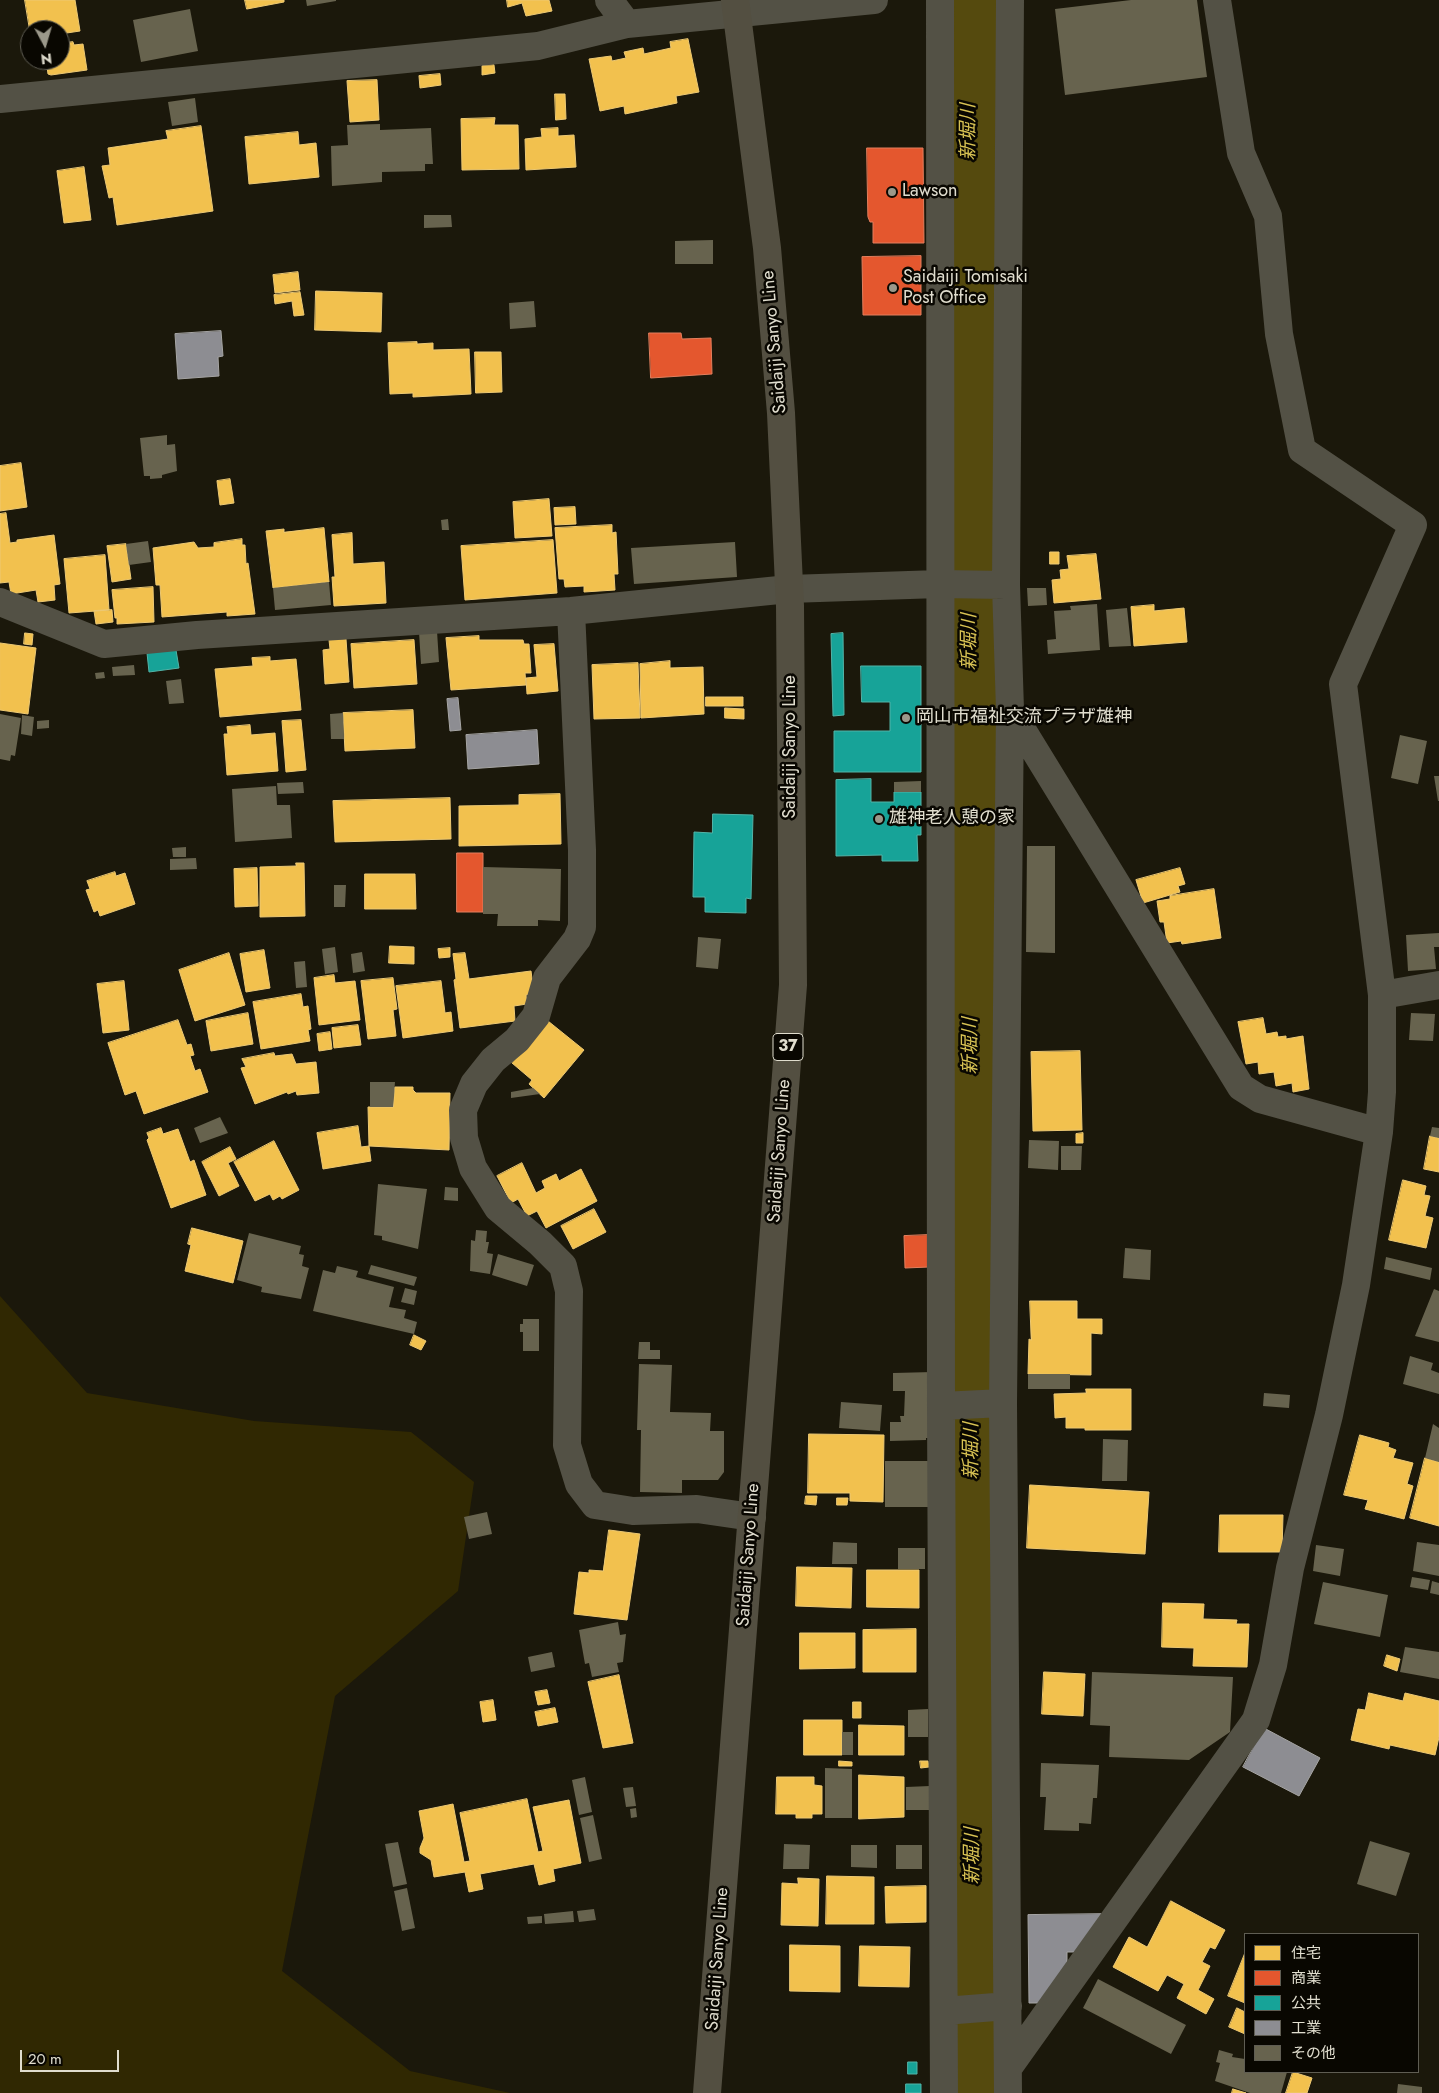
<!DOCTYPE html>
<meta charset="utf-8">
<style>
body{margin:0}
#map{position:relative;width:1439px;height:2093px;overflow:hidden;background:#1b180b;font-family:Jost,"Noto Sans JP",sans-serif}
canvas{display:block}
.legend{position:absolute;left:1244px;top:1933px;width:175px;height:140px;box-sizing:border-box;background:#090701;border:1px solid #5f5d53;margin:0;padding:6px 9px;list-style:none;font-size:15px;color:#e0ddce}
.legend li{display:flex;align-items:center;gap:10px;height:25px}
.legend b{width:25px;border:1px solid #5f5d53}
.north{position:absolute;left:20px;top:20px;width:50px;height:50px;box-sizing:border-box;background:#090701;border:1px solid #5f5d53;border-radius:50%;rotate:174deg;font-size:14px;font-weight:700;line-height:20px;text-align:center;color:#e0ddce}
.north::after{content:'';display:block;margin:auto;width:18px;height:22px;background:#9b988a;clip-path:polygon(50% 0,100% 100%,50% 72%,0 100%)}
.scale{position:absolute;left:20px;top:2050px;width:99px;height:22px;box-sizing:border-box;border:2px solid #e0ddce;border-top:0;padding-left:6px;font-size:15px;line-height:18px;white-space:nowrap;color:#e0ddce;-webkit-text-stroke:4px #090701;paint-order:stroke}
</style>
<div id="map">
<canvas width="1439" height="2093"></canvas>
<ul class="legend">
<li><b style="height:14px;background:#f2c14e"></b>住宅</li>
<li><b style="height:14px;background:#e4572e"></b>商業</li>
<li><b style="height:14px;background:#17a398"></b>公共</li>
<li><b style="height:14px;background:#8d8d92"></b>工業</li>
<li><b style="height:14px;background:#67634e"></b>その他</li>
</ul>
<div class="north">N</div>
<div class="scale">20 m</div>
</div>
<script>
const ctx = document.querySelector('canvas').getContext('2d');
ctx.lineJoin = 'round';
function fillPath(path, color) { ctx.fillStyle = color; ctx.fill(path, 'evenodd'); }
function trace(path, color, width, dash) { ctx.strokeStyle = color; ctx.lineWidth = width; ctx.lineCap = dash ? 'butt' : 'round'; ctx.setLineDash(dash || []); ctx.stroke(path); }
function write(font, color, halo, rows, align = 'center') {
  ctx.font = font + ' Jost,"Noto Sans JP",sans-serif'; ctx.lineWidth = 5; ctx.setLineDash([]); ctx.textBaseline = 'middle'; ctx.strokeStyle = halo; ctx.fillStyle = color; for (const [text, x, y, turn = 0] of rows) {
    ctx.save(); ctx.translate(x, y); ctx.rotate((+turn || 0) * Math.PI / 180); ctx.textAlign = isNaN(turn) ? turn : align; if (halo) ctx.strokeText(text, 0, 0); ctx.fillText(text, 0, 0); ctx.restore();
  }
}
const green = new Path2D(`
 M0,1296L87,1393L254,1421L411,1432L474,1482L458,1591L335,1696L282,1971L410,2071L510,2093H0Z`);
const homes = new Path2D(`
 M25,0H75L80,31L60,34V38V30H30Z
 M245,0H284V2L247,9Z
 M507,0H549L552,11L526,16L522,3L508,7Z
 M688,39L699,92L676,96L677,103L625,114L624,106L600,111L589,59L611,56L612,61L626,58L624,52L643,48L644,54L671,48L670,42Z
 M73,42L74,45L83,44L87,70L51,75L48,74L46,60H60V44Z
 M494,65L495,73L482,75V66Z
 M440,74L441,85L420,88L419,76Z
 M377,80L379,120L350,122L347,81Z
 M555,94H565L566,119L556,120Z
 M495,118L494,125H518L519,169L462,170L461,119Z
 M201,126L213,211L117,225L113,197L109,198L102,166L110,165L108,148L168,139L166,131Z
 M558,128V136L574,135L576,167L526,170L525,139L542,137L541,129Z
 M298,132L299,145L316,143L319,177L249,184L245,137Z
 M84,167L91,220L64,223L57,171Z
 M298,272L300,290L275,293L273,275Z
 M316,291L382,293L381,332L315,330Z
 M300,292L304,315L294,316L292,301L275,304L274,295Z
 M417,342V344L433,343V350L469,349L471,394L413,397V393L390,394L388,343Z
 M475,352H501L502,392L476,393Z
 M21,463L27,507L0,511V466Z
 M230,479L234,503L220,505L217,481Z
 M549,499L552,536L515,538L513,502Z
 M575,507L576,524L555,525L554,508Z
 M6,513L10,543L17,542V540L54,535L60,584L54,585L55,600L38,602L36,590L11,594L9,582L0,583V514Z
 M612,525V533L616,532L618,574H614L615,590L584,592V586L565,587L564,579H559L555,528Z
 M324,528L329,582L273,588L266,531L284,529V532Z
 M352,533L353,564L384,562L386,603L334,606L332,577H335L332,535Z
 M242,539V545H245L246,564L248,563L255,614L227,616V612L162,617L160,585H156L153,548L194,542L198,548L214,547V543Z
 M553,540L557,593L465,600L461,546Z
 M126,544L131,579L112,582L107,546Z
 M1050,552H1059V564H1050Z
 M1096,554L1101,599L1054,603L1052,580L1061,579L1060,570L1069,569L1067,556Z
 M105,555L109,610L69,613L64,559Z
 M153,587L154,622L117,624V618H115L112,590Z
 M1154,605V611L1184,608L1187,642L1134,646L1131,607Z
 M112,610L113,622L96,624L94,611Z
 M25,633L33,634L32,645L24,644Z
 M479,636V640H523L524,644H529L531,673H525L526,685L451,690L446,638Z
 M346,639L349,682L325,684L323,650L330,649L329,640Z
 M414,640L417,684L354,688L351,644Z
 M0,643L36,648L28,714L0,710Z
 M554,644L558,691L527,694L526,678L537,677L534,645Z
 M270,657V661L296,659L301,710L220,717L215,669L253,666L252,658Z
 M670,661V668L703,667L704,714L641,718L640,664Z
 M638,663L640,718L594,719L592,665Z
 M706,697H743V706H706Z
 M725,708L744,709V719L725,718Z
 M413,710L415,748L345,751L343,713Z
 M301,720L306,770L286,772L282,721Z
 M250,725L251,735L275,733L278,771L227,775L224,734H228L227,727Z
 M560,794L561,844L459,846V806L519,805V795Z
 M450,798L451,839L335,842L333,801Z
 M296,863H304L305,916L260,917V867L296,866Z
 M257,868L258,906L235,907L234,869Z
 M1180,868L1185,884L1178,886L1180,892L1143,903L1136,880Z
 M115,872L116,876L125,873L135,904L100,916L98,910L94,912L86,890L90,889L87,881Z
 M365,874H415L416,909H365Z
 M1214,889L1221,938L1182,944L1181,941L1167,943L1164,922H1160L1157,901L1170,899V896Z
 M390,946L414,947V964L389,963Z
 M450,948V957L439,958L438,949Z
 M264,950L270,988L246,992L240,954Z
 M229,953L245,1005L195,1021L179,970Z
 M465,953L469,979L531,971L534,994L526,995L527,1004L514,1006L515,1021L460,1028L454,980L456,979L453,954Z
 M334,975L335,983L355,981L360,1020L319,1025L314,978Z
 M393,978L397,1009L393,1010L396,1036L368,1039L361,981Z
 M124,981L129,1030L103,1033L97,984Z
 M441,981L445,1013L451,1012L453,1031L403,1038L396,986Z
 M301,994L303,1007L308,1006L311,1029L308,1030L310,1041L261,1049L253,1002Z
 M248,1013L253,1044L211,1051L206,1021Z
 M1263,1018L1266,1034L1277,1032L1278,1037L1286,1036V1039L1303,1036L1309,1089L1293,1092L1292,1083L1276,1086L1274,1072L1259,1074L1258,1062L1246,1064L1238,1022Z
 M178,1020L187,1045L191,1044L194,1055L190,1056L195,1071L200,1069L208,1092L144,1114L136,1091L125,1095L108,1043Z
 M548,1021L584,1050L544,1098L529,1084L532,1080L512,1063Z
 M358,1025L361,1045L334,1048L332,1028Z
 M330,1032L332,1049L319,1051L317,1034Z
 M1080,1051L1082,1130L1033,1131L1031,1052Z
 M274,1053L275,1056L292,1054L296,1064L316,1062L319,1093L297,1095L296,1091L288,1094L287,1092L255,1104L241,1068L246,1067L242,1059Z
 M395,1087H413V1090L416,1093H450L449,1150L369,1146L368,1107H393Z
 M358,1126L361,1147L369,1146L371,1161L323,1169L317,1133Z
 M161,1128L163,1134L178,1129L190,1162L194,1160L206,1195L171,1208L147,1140L149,1138L147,1133Z
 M1083,1133V1143H1076V1134Z
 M1430,1136L1439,1138V1172L1424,1169Z
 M274,1141L299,1190L282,1199L280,1196L273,1200L270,1194L255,1201L234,1162Z
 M230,1147L236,1159L228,1163L239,1186L219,1196L202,1162Z
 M522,1163L536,1193L545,1188L542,1181L556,1174L559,1181L581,1169L597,1201L546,1228L537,1211L527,1216L518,1199L511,1203L497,1176Z
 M1403,1180L1426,1186L1424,1195L1430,1196L1425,1216L1433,1218L1426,1248L1389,1240Z
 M594,1209L606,1232L573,1249L561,1226Z
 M192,1228L243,1241L233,1283L185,1271L191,1245L188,1244Z
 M1030,1301H1077V1319H1102V1334L1091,1333V1375L1028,1374L1029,1339L1031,1340Z
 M414,1335L426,1341L421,1350L410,1345Z
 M1086,1389H1131V1430H1085V1428H1066V1417L1055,1418L1054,1394L1086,1393Z
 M809,1434L884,1435L883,1502L850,1501V1493H808Z
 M1360,1435L1389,1443L1388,1447L1396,1450L1393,1458L1413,1463L1407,1484L1413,1486L1404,1519L1365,1509L1368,1500L1344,1495Z
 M1425,1458L1439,1462V1526L1410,1518Z
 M1030,1485L1149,1492L1145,1554L1027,1548Z
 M806,1496H817L816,1505L805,1504Z
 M837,1498H848L847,1505H837Z
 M1220,1515H1283L1282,1552H1219Z
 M609,1530L640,1534L627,1620L574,1614L579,1572L589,1573V1570L603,1571Z
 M797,1567L852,1568L851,1608L796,1606Z
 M867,1570H919V1608L867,1607Z
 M1163,1603L1204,1604L1203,1619L1237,1620L1236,1624H1249L1247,1667L1193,1666L1194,1648L1162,1647Z
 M916,1629V1672H863V1630Z
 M800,1633H855V1668L800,1669Z
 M1387,1655L1400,1659L1397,1671L1384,1666Z
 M1044,1672L1085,1674L1083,1716L1042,1714Z
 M619,1675L633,1743L603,1748L588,1682Z
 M547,1690L550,1703L538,1705L535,1692Z
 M1369,1693L1403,1701L1405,1693L1439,1701V1737L1435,1755L1390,1745L1389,1749L1351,1740L1358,1709L1365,1710Z
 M493,1700L496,1720L483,1722L480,1702Z
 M853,1702H861V1718H853Z
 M555,1708L558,1722L538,1726L535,1712Z
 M804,1720H842V1755H804Z
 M859,1725L904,1726V1755H859Z
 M839,1761L852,1762V1766H839Z
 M920,1761H928L929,1767L921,1768Z
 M859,1775L904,1777V1817L859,1819Z
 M777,1777H814V1785L822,1786V1814H812V1818H796V1814H776Z
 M527,1799L538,1852L543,1851L533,1807L569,1800L581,1863L553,1869L555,1881L539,1885L534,1864L480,1874L483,1889L469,1892L465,1872L434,1877L431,1860L420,1853V1848L424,1838L419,1811L453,1804L464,1862L470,1861L460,1813Z
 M827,1876L874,1877V1924H826Z
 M798,1878L819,1879L818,1926L781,1925L782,1883L798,1884Z
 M926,1886V1922L886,1923L885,1887Z
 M1171,1901L1225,1930L1215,1949L1210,1947L1202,1962L1210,1966L1198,1990L1214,1999L1206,2014L1177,1998L1184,1984L1167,1975L1158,1991L1113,1967L1129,1937L1147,1947Z
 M790,1945L840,1946V1992L790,1991Z
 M860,1946L910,1947L909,1987L859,1986Z
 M1245,1953V2003L1228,1996Z
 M1237,2008L1245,2012V2034L1229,2027Z
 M1293,2072L1312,2078L1307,2093H1286Z
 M1233,2089L1246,2093H1232Z`);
const shops = new Path2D(`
 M867,148H923L924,243H873V222H870L868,217Z
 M921,256V315H863L862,257Z
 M649,333H681L682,339L711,338L712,374L651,378Z
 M457,853H483V912H457Z
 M928,1235L929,1267L905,1268L904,1236Z`);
const public = new Path2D(`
 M843,633L844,715L833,716L831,634Z
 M176,650L179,668L149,672L147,653Z
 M861,666H921V772H834V731H890V702H862Z
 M871,779V802H894V792H921V835H917L918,861H882V855L836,856V780Z
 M713,814L753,815L751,899L746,898V913L705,912V897H693L694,832L712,833Z
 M908,2062H917V2074H908Z
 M906,2084H921V2093H906Z`);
const industry = new Path2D(`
 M221,331L223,356L218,357L219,376L178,379L175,334Z
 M458,698L461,730L450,731L447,699Z
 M537,730L539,764L468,769L466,735Z
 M1264,1728L1320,1758L1299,1796L1243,1767Z
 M1101,1914L1075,1952H1067V1963L1038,2003H1029L1028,1915Z`);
const river = new Path2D(`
 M968,0V595L974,2093`);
const building = new Path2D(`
 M306,0H336V1L307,6Z
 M1131,0H1197L1207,77L1065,95L1055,9Z
 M190,9L198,51L141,62L133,20Z
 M195,98L198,122L172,126L168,102Z
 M380,124V130L431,128L433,164H425V171L382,172V182L332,186L331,146L348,145L347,125Z
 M424,215H451L452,227L424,228Z
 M713,240V264H675V241Z
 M534,301L536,327L510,329L509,303Z
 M167,435V445L175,444L177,471L162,475V478L150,479V476H144L140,438Z
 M448,519L449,530H442L441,520Z
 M148,541L151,562L129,565L126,544Z
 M735,542L737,577L634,584L631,548Z
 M329,582L331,605L275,610L273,588Z
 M1027,588H1046L1047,605L1028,606Z
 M1097,604L1100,650L1048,654L1047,640L1056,639L1054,611L1071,610L1070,606Z
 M1127,608L1131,646L1109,647L1106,610Z
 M437,631L439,662L421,664L419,632Z
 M134,665L135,675L113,676L112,667Z
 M104,672L105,678L96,679L95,673Z
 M181,679L184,703L169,704L166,681Z
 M343,713L344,739H331L330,714Z
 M0,714L21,718L15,756L11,755L10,761L0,759Z
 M22,715L34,717L32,736L21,734Z
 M49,720V728L37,729V721Z
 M1400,735L1427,741L1418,784L1391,778Z
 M1434,776H1439V801H1438Z
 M921,781V792H894V782Z
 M303,782L304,793L278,794L277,783Z
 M276,786L277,805H290L292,838L235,842L232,789Z
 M1027,846H1055V953L1026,952Z
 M186,847V857H173L172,848Z
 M196,858L197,869L170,870V859Z
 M483,867L561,869L560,921L538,920V926H497L498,914H483Z
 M334,885H346L345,907H334Z
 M1439,933V947H1434L1436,969L1408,971L1406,935Z
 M698,937L721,939L718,969L696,967Z
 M335,947L338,972L325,974L322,949Z
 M362,952L365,971L353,973L351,954Z
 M305,961L307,987L296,988L294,962Z
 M1411,1013L1435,1014L1433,1041L1409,1040Z
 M370,1082H395L393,1107H370Z
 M533,1088L540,1094L511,1098V1092Z
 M220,1117L228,1133L200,1143L194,1128Z
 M1432,1127L1439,1128V1138L1430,1136Z
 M1029,1140L1059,1141L1058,1170L1028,1168Z
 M1061,1146H1082L1081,1170H1061Z
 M378,1184L427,1189L418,1249L382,1240V1236L374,1235Z
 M445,1187L458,1188V1201L444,1200Z
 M476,1230L487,1231L486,1242H489L487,1253L493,1254L490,1274L470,1271L471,1240L475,1241Z
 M249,1233L301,1246L299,1254L304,1255L302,1266L309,1268L301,1299L261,1292L262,1287L237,1280Z
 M1125,1248L1151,1250L1150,1280L1123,1278Z
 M498,1254L534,1265L527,1286L492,1275Z
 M1386,1257L1432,1268L1430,1280L1384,1269Z
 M371,1265L417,1277L414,1286L368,1274Z
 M337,1266L358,1271L356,1277L394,1287L389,1307L406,1310L404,1318L417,1322L414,1334L313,1311L323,1270L335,1273Z
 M405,1288L417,1291L414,1305L401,1302Z
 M1434,1289L1439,1291V1342L1415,1336Z
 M523,1319H539V1351H523V1332H520V1324H523Z
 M639,1342H650V1350H660V1359H638Z
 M1410,1356L1433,1363L1431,1370L1439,1373V1394L1403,1384Z
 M639,1364L672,1365L670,1412L711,1413L710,1431H724V1472L718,1480H682V1493L640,1492L641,1430H637Z
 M933,1372L934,1438H926V1440L890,1441V1422H901L900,1416H904L905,1391H893V1373Z
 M1028,1374H1070V1389H1028Z
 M1264,1393L1290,1395L1289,1408L1263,1406Z
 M841,1402L882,1405L880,1431L839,1428Z
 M1433,1424L1439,1428V1462L1425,1458Z
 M1103,1439L1128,1440L1127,1481H1102Z
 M885,1461H931V1507H885Z
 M487,1512L492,1534L469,1539L464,1517Z
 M833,1542L857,1543V1564H832Z
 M1417,1542L1439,1545V1576L1413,1571Z
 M1316,1545L1344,1549L1340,1576L1313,1571Z
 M898,1548H925V1569H898Z
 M1412,1577L1430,1580L1428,1590L1410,1587Z
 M1432,1581L1439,1583V1595L1430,1593Z
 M1323,1582L1388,1595L1380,1637L1314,1624Z
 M618,1622L620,1635L626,1634L623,1662L617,1663L619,1672L592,1677L589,1663L585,1664L579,1630Z
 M1405,1647L1439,1652V1679L1400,1672Z
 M552,1652L555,1667L531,1672L528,1657Z
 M1092,1672L1233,1677L1230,1732L1189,1760L1109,1757L1110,1726L1090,1725Z
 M928,1709V1737H908V1710Z
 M842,1732H853V1755H842Z
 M1041,1763L1099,1765L1097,1798H1093L1091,1824L1079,1823V1831L1044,1830L1046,1797H1040Z
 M825,1768L852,1769V1818H825Z
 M585,1777L592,1812L579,1815L572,1780Z
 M930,1786V1810H906V1787Z
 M633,1787L636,1806L626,1807L623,1788Z
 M636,1808L637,1817L631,1818L630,1809Z
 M593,1815L602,1859L589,1862L580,1818Z
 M1370,1841L1410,1853L1396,1896L1357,1884Z
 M398,1842L407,1884L393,1887L385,1844Z
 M784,1844L810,1845L809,1869H783Z
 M851,1845H877V1868L851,1867Z
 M896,1845H922V1869H896Z
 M407,1888L415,1928L402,1931L394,1891Z
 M594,1909L596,1920L579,1922L577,1911Z
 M573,1911L574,1922L545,1924L544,1914Z
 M542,1916V1923L528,1924L527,1917Z
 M1098,1979L1186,2025L1171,2054L1083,2008Z
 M1219,2050L1233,2054L1232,2057L1245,2059V2072H1287L1281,2093H1250L1215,2081L1220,2063L1216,2062Z
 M1398,2084L1422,2087V2093H1397Z`);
const minor = new Path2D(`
 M609,0L627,24
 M940,0L941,1406L944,2093
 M0,99L538,46L627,24L874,0
 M0,602L104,644L197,635L571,611L789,589L939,584L1006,585
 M571,611L582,850V927L577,939L547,978L536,1016L517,1040L493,1060L474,1084L463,1110L464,1138L473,1168L498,1208L540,1243L563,1266L569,1291L567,1445L579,1484L595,1505L633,1511L697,1509L752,1517
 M1010,710L1241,1087L1260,1099L1379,1132
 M1382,995L1439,985
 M941,1406L1003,1403
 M944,2011L1008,2006
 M1008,2068L1256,1720L1273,1665L1290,1568L1329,1415L1356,1285L1379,1132L1382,1092V995L1343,684L1413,525L1302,450L1279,334L1268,216L1241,153L1217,0
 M1008,2093L1003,1403L1010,710L1006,585L1010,0`);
const major = new Path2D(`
 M707,2093L793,985L790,606L781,413L767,248L735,0`);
const markers = [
 [892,192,5,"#9b988a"],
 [893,288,5,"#9b988a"],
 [906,718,5,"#9b988a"],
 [879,819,5,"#9b988a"]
];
const shields = [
 [788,1047,30]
];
const shieldNames = [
 ["37",788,1047]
];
const poiNames = [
 ["Lawson",902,192],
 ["Saidaiji Tomisaki",903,278],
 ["Post Office",903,299],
 ["岡山市福祉交流プラザ雄神",916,718],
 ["雄神老人憩の家",889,819]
];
const streetNames = [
 ["Saidaiji Sanyo Line",775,342,-95],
 ["Saidaiji Sanyo Line",791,747,-90],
 ["Saidaiji Sanyo Line",780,1151,-86],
 ["Saidaiji Sanyo Line",749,1555,-86],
 ["Saidaiji Sanyo Line",718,1959,-86]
];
const waterNames = [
 ["新堀川",969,132,-90],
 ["新堀川",970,642,-90],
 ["新堀川",971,1046,-90],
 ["新堀川",972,1451,-90],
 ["新堀川",973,1856,-90]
];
fillPath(green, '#302802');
fillPath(homes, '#f2c14e');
trace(homes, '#edc974', 1);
fillPath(shops, '#e4572e');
trace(shops, '#e37f5e', 1);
fillPath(public, '#17a398');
trace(public, '#53b4a8', 1);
fillPath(industry, '#8d8d92');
trace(industry, '#a6a5a4', 1);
trace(river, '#554a0e', 59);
fillPath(building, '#67634e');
trace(minor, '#535145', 28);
trace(major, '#534f41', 28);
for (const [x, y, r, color] of markers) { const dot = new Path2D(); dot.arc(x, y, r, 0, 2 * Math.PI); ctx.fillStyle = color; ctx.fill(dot); trace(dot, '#090701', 2); }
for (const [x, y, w] of shields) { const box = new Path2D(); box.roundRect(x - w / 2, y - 13.5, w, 27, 4); ctx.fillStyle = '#090701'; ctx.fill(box); trace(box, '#e0ddce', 1); }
write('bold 16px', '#e0ddce', null, shieldNames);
write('18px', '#e0ddce', '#090701', poiNames, 'left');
write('18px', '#e0ddce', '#090701', streetNames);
write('italic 19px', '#d8c253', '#090701', waterNames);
</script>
